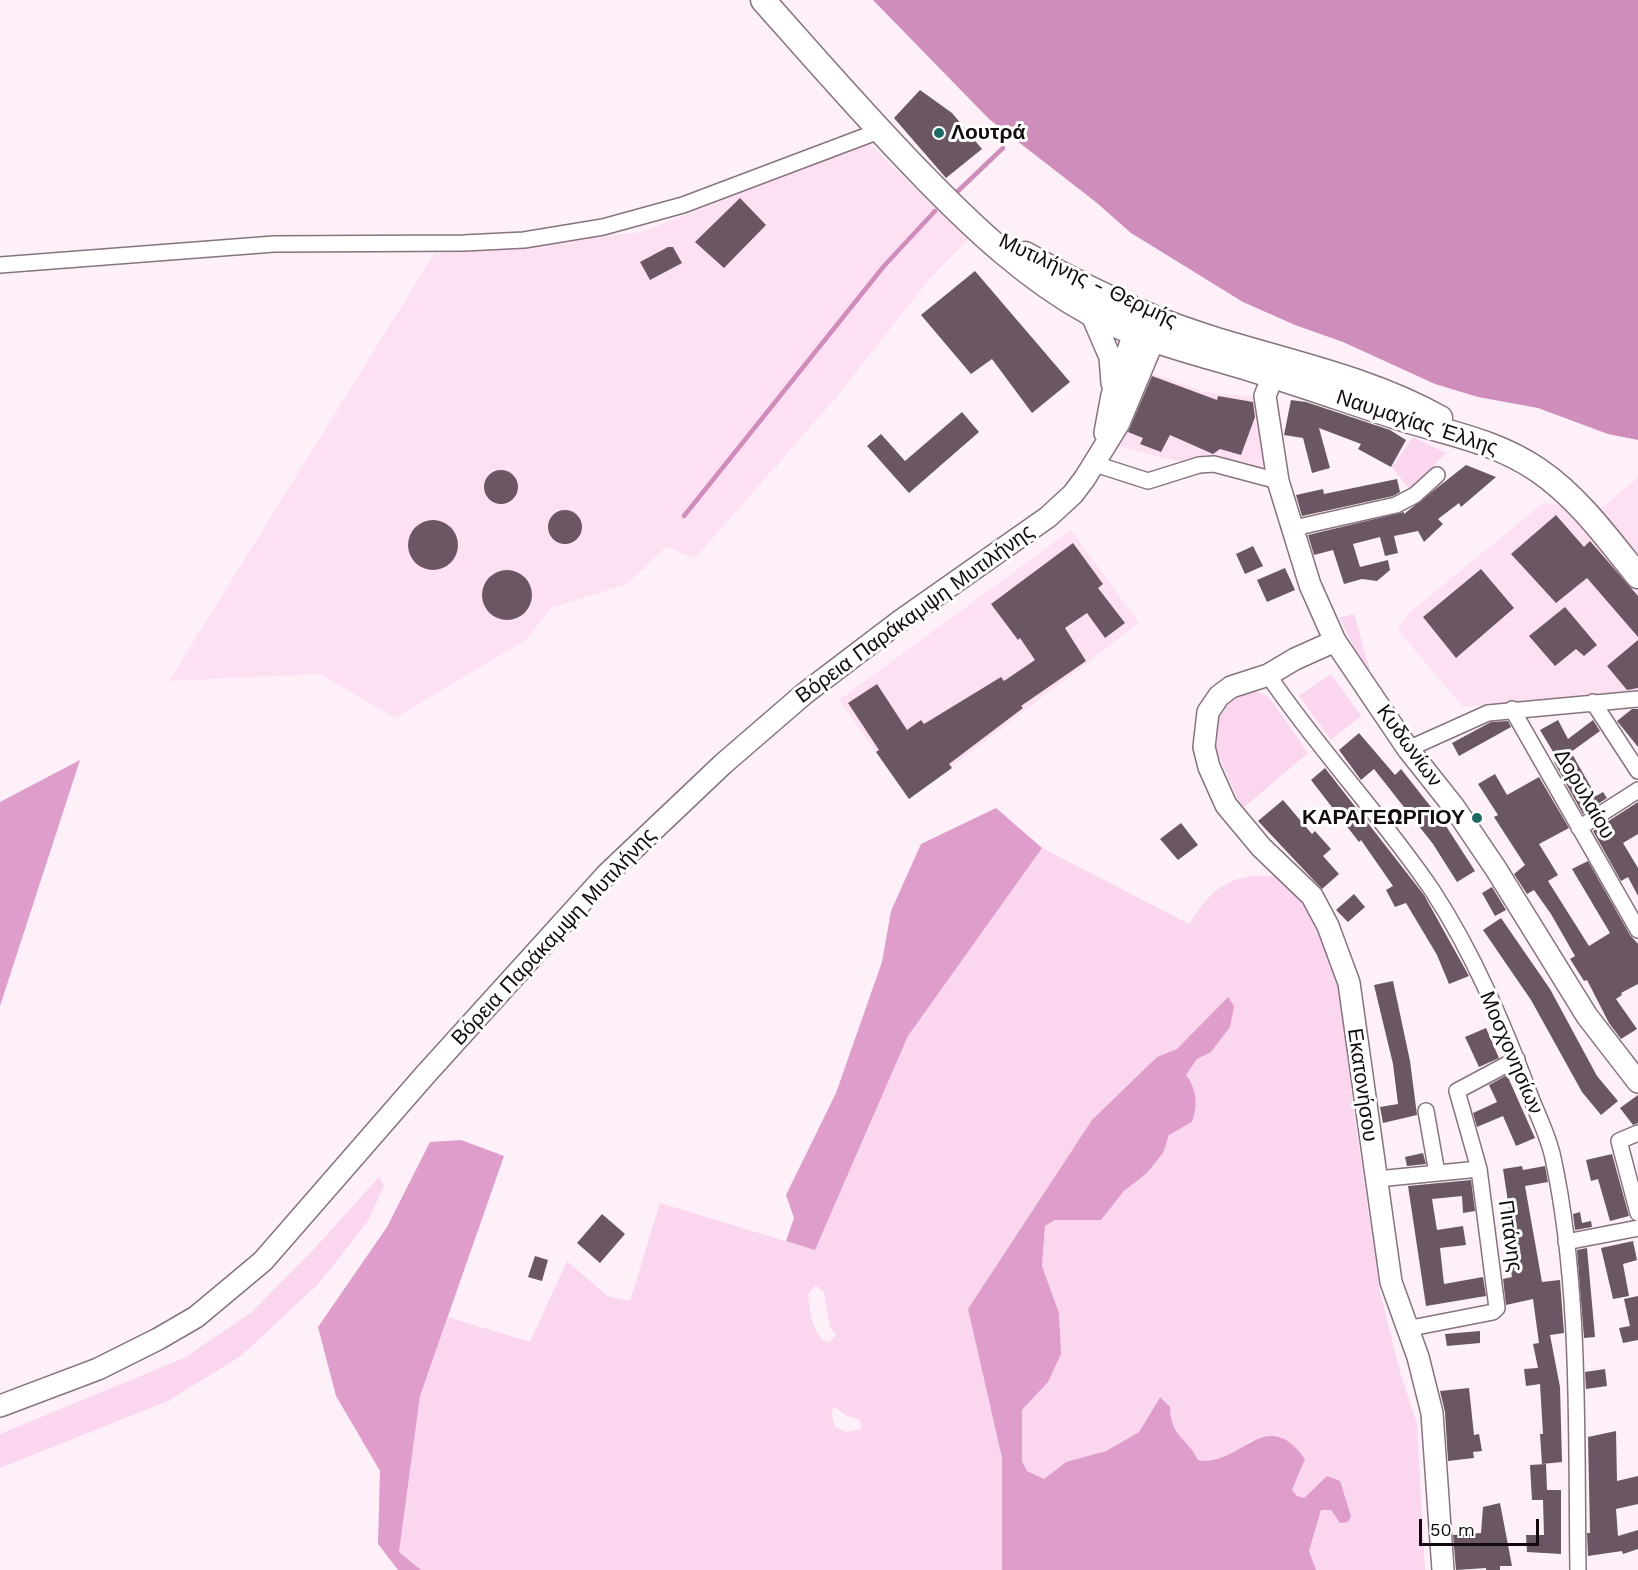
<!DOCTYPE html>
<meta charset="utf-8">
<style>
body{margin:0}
#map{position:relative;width:1638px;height:1570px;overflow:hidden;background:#fdf0f8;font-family:"Work Sans",sans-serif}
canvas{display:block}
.scale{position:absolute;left:1419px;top:1519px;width:120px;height:27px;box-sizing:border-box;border:3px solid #130b10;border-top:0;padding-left:8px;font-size:18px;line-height:21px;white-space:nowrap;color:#130b10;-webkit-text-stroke:4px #fff;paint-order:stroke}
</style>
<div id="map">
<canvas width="1638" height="1570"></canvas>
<div class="scale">50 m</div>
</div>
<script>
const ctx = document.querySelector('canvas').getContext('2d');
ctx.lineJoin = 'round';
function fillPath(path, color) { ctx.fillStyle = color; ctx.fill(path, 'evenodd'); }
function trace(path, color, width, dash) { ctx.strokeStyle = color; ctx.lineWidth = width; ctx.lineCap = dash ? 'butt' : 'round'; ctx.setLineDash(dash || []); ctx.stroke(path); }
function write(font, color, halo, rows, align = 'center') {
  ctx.font = font + ' "Work Sans",sans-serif'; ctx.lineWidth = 6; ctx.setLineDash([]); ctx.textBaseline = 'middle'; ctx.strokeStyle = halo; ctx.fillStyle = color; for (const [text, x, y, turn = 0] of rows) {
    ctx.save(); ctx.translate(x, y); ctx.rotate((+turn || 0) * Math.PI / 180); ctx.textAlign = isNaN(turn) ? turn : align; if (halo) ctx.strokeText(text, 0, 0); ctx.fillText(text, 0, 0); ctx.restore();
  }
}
const built = new Path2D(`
 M868,143L968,239L927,282L834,400L695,558L666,547L627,584L551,608L526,640L395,718L320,674L169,681L434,254L642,232Z
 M1148,372L1205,392L1263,398L1267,471L1219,460L1177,461L1114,445Z
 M1638,477V691L1463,707L1398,630L1409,613L1543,503L1602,508Z
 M1071,530L1139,623L909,799L839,700Z`);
const green = new Path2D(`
 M1413,437L1446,453L1410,490L1392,467Z
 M1354,614L1375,688L1339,618Z
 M1331,674L1361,716L1331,740L1299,696Z
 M1245,686L1269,697L1308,753L1242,809L1211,738L1215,707Z
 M1042,848L1189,924C1206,898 1219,881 1252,876C1262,874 1269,878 1280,874L1308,905L1326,941L1339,980L1355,1120L1380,1292L1400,1372L1417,1424L1425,1570H1316L1309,1551L1321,1510H1331L1327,1476L1303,1499L1297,1496L1292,1490L1302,1468L1251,1440C1239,1453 1216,1463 1198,1460C1186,1436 1171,1438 1170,1407L1159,1397L1139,1432L1105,1451L1066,1462L1044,1479L1027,1471L1022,1461V1410L1048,1382L1059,1313L1042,1266L1045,1226L1055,1220H1101L1124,1191L1147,1173L1163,1153L1169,1135L1192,1122L1186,1075L1197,1059L1211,1052L1230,1027L1228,997L1177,1049L1157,1057L1126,1088L968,1309L1002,1458V1570H421L399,1552L420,1396L448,1317L530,1342L567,1261L607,1296L630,1301L660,1203L815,1250L908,1036ZM815,1285L824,1292L830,1327L836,1335L828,1343C812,1334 810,1312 808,1295ZM833,1406L847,1416L859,1419L862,1429L846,1432L835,1427L832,1416Z
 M379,1177L384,1186L368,1221L321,1281L241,1356L168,1401L0,1468V1434L184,1358L252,1312L314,1249Z`);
const forest = new Path2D(`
 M80,760L0,1006V802Z
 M996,808L1042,848L908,1036L815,1250L786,1241L794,1218L786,1195L836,1093L882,962L891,911L921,844Z
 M1228,997L1234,1006L1230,1027L1211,1052L1197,1059L1186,1075C1197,1090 1198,1104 1192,1122L1169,1135L1163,1153L1147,1173L1124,1191L1101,1220H1055L1045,1226L1042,1266L1059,1313L1061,1354L1048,1382L1022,1410V1461L1027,1471L1044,1479L1066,1462L1106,1451L1139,1432L1160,1397L1170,1407C1171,1438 1186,1436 1198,1460C1241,1468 1265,1403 1305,1459L1292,1490L1297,1496L1304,1498L1327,1476L1340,1481L1351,1516L1348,1522L1340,1523L1331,1510H1321L1309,1551L1316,1570H1002V1458L968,1309L1092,1120L1157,1057L1177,1049Z
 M461,1140L504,1156L420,1396L399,1552L421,1570H398L378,1544L380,1471L336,1396L318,1327L387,1227L430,1142Z`);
const water = new Path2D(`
 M873,0H1638V440L1608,434L1538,408L1478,397L1435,384L1343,342L1295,325L1243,302L1131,233L1097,203L989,119Z`);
const stream = new Path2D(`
 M957,192L1003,148
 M684,516L884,266L935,211`);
const building = new Path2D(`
 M920,90L952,113L982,149L946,178L894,118Z
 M740,198L766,225L724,268L695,242Z
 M668,247H673L682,263L650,280L640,262Z
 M975,271L1070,382L1032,413L992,359L971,374L921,315Z
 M1152,376L1217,400L1218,396L1253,402L1255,417L1241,455L1220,449L1213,454L1170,435L1161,452L1140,444L1143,438L1128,432Z
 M1291,400L1306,402L1390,430L1406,440L1391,467L1358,449L1361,444L1319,428L1330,468L1312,473L1303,438L1284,435Z
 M962,412L979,432L909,493L867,446L881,434L905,461Z
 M1466,465L1496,477L1461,507L1459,503L1438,519L1443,524L1424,542L1418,531L1394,536L1398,553L1385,556L1380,537L1353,544L1360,567L1388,560L1390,570L1377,581L1362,579L1344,584L1333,550L1314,555L1308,535L1404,512V514Z
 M484 487a17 17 0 1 1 34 0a17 17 0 1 1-34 0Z
 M1397,479L1400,492L1393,496L1302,516L1296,495L1323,489L1324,494Z
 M548 527a17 17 0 1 1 34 0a17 17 0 1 1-34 0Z
 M1556,515L1584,547L1590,541L1638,596V637L1587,578L1556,603L1511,554Z
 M408 545a25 25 0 1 1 50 0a25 25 0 1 1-50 0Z
 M1073,543L1103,584L1098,588L1125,623L1105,638L1087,613L1065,628L1086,661L1021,706L1023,708L949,764L952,768L909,799L876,752L879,750L848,703L877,684L907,730L921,720L924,724L1001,677L1004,681L1035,660L1020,638L1018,640L991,604Z
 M1253,546L1263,566L1245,574L1236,554Z
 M1285,568L1295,590L1267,602L1257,580Z
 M1481,569L1514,608L1456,658L1423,617Z
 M482 595a25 25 0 1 1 50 0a25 25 0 1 1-50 0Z
 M1565,607L1597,645L1584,656L1576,649L1555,666L1529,636Z
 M1638,640V688L1627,690L1607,666Z
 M1632,709H1638V747L1617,721Z
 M1558,720L1568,739L1593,720L1600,731L1571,752L1596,796L1603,792L1607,798L1583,814L1554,762L1558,760L1540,730Z
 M1508,721L1511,727L1459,756L1452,743L1491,722Z
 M1359,733L1395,775L1401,769L1446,826L1475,871L1457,882L1433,844L1374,769L1361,780L1339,750Z
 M1325,768L1424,895L1469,976L1449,984L1437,955L1406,903L1395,907L1386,890L1393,886L1361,840L1359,842L1311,780Z
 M1495,774L1507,795L1539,777L1569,828L1539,844L1558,875L1548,881L1589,946L1610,933L1572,869L1588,861L1630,935L1638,944V984L1621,993L1622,995L1616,999L1637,1029L1621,1039L1609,1023L1587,980L1584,981L1570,959L1575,956L1551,914L1534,890L1527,894L1514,874L1525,865L1494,817L1498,815L1478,784Z
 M1283,800L1312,834L1315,831L1331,849L1323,856L1339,874L1322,889L1258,821Z
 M1638,802V834L1623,843L1638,868V896L1628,877L1621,881L1593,831Z
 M1181,823L1198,845L1178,860L1160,839Z
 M1492,887L1506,910L1495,916L1482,893Z
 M1354,894L1365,907L1348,922L1336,910Z
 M1501,918L1550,989L1597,1076L1618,1101L1601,1115L1582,1092L1531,1000L1483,930Z
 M1393,981L1410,1061L1417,1115L1383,1123L1380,1107L1398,1104L1393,1064L1374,985Z
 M1486,1028L1499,1058L1479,1067L1465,1037Z
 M1507,1075L1535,1138L1516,1146L1503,1116L1477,1127L1473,1113L1497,1102L1489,1085Z
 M1638,1095V1123L1633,1125L1620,1108Z
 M1423,1153L1426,1164L1407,1166L1405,1157Z
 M1612,1154L1629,1216L1610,1221L1598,1179L1591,1181L1586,1160Z
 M1522,1166L1523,1170L1545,1166L1548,1182L1525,1186L1542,1282L1560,1280L1564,1333L1550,1335L1560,1387L1562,1462L1542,1464L1540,1434H1543L1540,1384L1526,1386L1524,1369L1538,1368L1533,1344L1539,1343L1533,1299L1506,1305L1503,1279L1512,1277L1504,1237L1513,1235L1503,1169Z
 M1471,1180L1475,1211L1463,1213L1462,1196L1432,1199L1437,1230L1463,1226L1466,1245L1440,1248L1444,1284L1483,1277L1486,1296L1426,1306L1408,1186Z
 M1580,1212L1582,1223L1591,1221L1592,1227L1575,1230L1573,1214Z
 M602,1214L625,1234L600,1263L577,1243Z
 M1633,1241L1637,1260L1623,1264L1629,1296L1613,1299L1601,1248Z
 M1587,1248L1595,1337L1584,1338L1577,1250Z
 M535,1256L548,1260L542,1281L528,1277Z
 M1638,1296V1340L1623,1343L1619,1328L1630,1326L1624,1299Z
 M1480,1331V1343L1447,1346L1445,1334Z
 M1605,1369L1607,1386L1586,1389L1585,1372Z
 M1469,1388L1474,1435L1479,1434L1482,1451L1473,1452L1474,1458L1448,1461L1445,1412L1440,1391Z
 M1616,1431L1617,1481L1638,1476V1504L1616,1509L1618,1536L1638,1530V1549L1623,1554L1622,1551L1588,1556L1587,1533H1590L1588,1437Z
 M1546,1464L1547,1490H1561V1554L1527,1552L1526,1535H1544L1543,1500H1532L1530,1465Z
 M1500,1503L1512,1566H1500V1570H1486V1568L1456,1570L1453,1535L1481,1533L1483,1507Z`);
const street = new Path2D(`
 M0,265L274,244L464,243L524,240L603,227L683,205L879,131
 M1095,464L1148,481L1199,465L1214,464L1278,481
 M1294,528L1396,505L1415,495L1437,475
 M1268,675C1319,750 1381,815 1432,890C1474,954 1505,1028 1531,1098C1539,1118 1549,1138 1553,1158C1581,1287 1576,1438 1578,1570
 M1593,702L1638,771
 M1512,709L1638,930
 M1408,749L1488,713L1638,699
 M1579,828L1638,790
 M1426,1111L1437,1173
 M1638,1133L1619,1141L1638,1213
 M1377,1179L1479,1169
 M1566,1242L1638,1228
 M1406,1329L1493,1312L1497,1308L1479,1169L1457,1091L1517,1059`);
const secondary = new Path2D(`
 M1091,313L1110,357L1112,383
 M1273,375L1265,396L1278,481L1310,585L1335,641L1408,749L1454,807L1496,869L1587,1016L1638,1082
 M1105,433L1112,395L1135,331L1146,322
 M1335,641L1295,659L1268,675L1231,687L1219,696L1208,712L1204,747L1209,767L1226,805L1261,847L1312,896L1328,926L1349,983L1391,1282L1418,1357L1432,1413L1443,1570
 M0,1406L98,1369L158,1339L196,1317L263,1261L425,1075L607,874L723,764L804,694L900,621L1048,517L1073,494L1085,478L1119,423L1154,339L1153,325`);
const primary = new Path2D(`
 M763,0C817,61 870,122 927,180C976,230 1028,279 1090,313C1141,340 1199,353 1254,370C1304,385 1353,403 1403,419C1451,434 1495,441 1538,470C1579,498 1608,539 1638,576
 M1025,254C1065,277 1109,299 1152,317C1246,356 1351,368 1440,418`);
const markers = [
 [939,133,6,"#1e6964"],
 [1477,818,6,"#1e6964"]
];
const poiNames = [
 ["Λουτρά",951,133],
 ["ΚΑΡΑΓΕΩΡΓΙΟΥ",1465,818,"right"]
];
const streetNames = [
 ["Μυτιλήνης - Θερμής",1088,281,25],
 ["Ναυμαχίας Έλλης",1417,423,18],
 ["Βόρεια Παράκαμψη Μυτιλήνης",915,614,-36],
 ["Κυδωνίων",1409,746,54],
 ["Δορυλαίου",1584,794,60],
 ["Βόρεια Παράκαμψη Μυτιλήνης",554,937,-47],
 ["Μοσχονησίων",1511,1053,67],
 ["Εκατονήσου",1362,1085,82],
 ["Πιτάνης",1510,1236,82]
];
fillPath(built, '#fee0f3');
fillPath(green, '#fbd6ef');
fillPath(forest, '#df9dcb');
fillPath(water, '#ce8dba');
trace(stream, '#ce8dba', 4.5);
fillPath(building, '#6a5763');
trace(street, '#86737f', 18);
trace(secondary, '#86737f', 24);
trace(primary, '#86737f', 27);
trace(street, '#fff', 15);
trace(secondary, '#fff', 21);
trace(primary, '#fff', 24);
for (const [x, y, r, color] of markers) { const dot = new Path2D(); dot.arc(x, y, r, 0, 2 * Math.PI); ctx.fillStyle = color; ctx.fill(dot); trace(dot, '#fff', 2); }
write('bold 21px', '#130b10', '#fff', poiNames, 'left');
write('21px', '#130b10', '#fff', streetNames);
</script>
